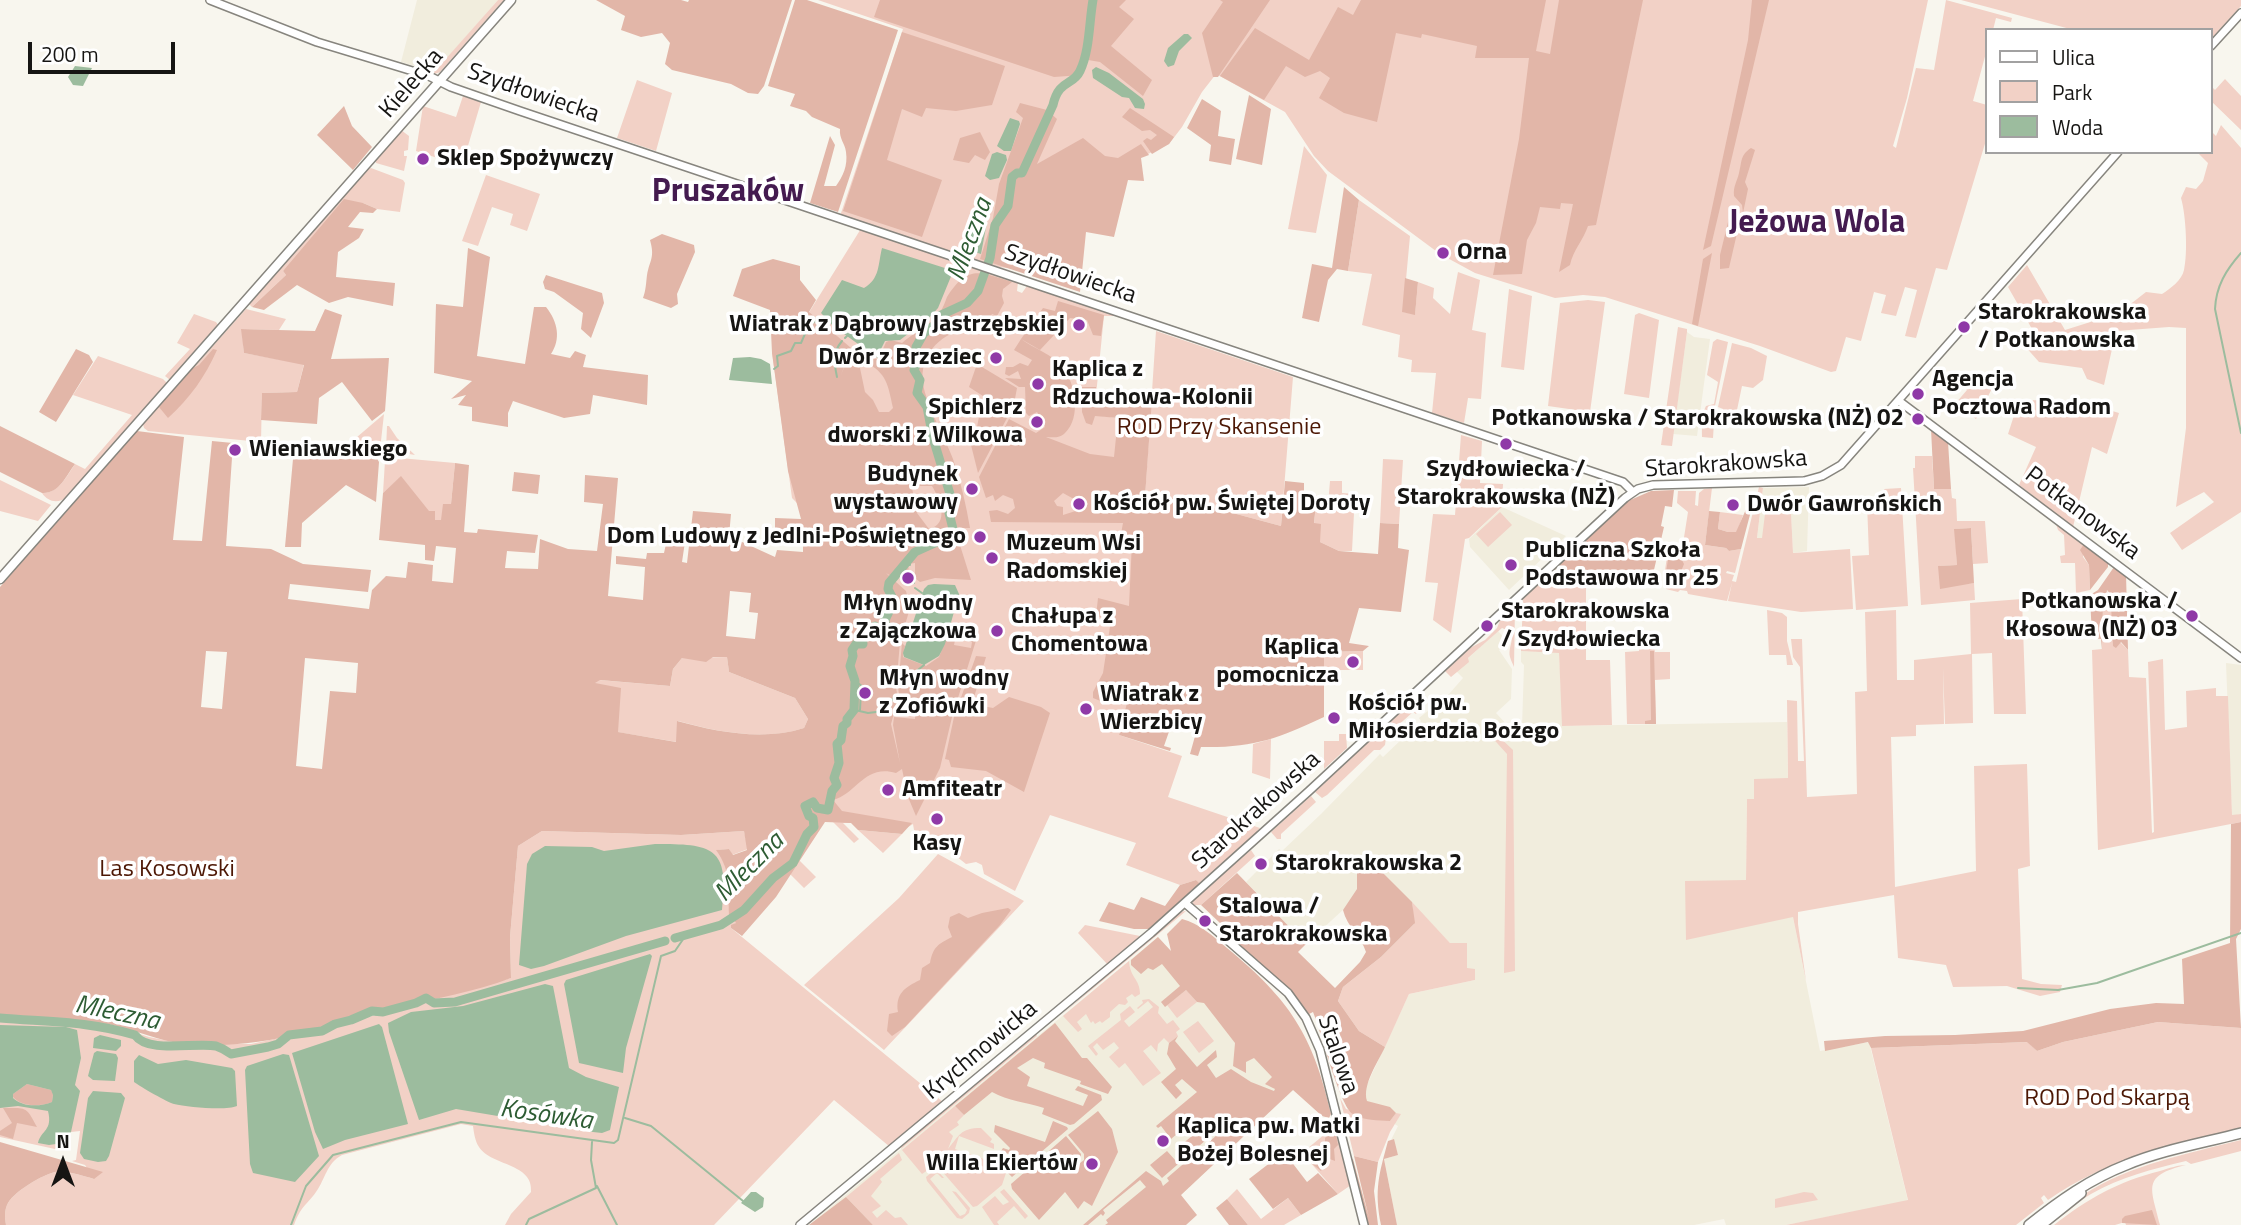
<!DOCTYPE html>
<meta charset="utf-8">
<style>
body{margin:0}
#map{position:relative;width:2241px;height:1225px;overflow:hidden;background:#f8f6ee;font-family:"Titillium Web",sans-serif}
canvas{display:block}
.legend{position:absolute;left:1985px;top:28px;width:228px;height:126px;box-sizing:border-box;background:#fff;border:2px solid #a2a1a1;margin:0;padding:9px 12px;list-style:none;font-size:21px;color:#161513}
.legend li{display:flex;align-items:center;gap:14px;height:35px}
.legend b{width:35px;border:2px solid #a2a1a1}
.north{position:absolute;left:28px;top:1127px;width:70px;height:70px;-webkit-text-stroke:5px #fff;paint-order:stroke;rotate:0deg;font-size:19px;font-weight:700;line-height:28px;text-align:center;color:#161513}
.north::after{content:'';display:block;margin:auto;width:24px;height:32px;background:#161513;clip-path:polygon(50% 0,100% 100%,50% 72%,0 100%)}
.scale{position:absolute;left:28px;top:42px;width:147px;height:32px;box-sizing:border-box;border:4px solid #161513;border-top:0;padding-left:9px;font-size:21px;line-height:24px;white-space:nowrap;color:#161513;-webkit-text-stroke:5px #fff;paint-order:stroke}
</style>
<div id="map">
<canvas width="2241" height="1225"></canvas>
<ul class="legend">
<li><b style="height:9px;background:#fff"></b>Ulica</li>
<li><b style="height:19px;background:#f2d1c6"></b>Park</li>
<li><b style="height:19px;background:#9cbc9e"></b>Woda</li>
</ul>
<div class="north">N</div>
<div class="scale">200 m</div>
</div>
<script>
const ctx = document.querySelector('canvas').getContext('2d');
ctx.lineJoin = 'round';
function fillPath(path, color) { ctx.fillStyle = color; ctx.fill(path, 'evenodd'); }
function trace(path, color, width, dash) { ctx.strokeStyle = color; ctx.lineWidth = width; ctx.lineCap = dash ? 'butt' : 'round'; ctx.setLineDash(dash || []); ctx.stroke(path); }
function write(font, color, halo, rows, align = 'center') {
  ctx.font = font + ' "Titillium Web",sans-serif'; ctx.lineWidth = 7; ctx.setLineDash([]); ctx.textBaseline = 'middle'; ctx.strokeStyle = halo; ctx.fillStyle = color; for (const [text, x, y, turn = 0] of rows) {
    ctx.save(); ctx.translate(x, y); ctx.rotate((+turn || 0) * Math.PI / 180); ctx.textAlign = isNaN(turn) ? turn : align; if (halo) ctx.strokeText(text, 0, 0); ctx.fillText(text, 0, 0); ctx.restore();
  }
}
const built = new Path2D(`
 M417,0H498L435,72L401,62Z
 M1687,332L1694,337L1710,339L1697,436L1673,434Z
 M1809,487L1807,551L1793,553L1791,514L1762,538H1757L1763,488Z
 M1502,507L1566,536L1509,590L1470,547L1469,539Z
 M1498,631L1508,642L1499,650L1512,669L1511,699L1496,713L1509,727H1522L1524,665L1521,662V651L1559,652L1563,726L1787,722L1788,779L1754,799L1747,800L1746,881L1793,917L1820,1051L1869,1042L1908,1201L1786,1225H1726L1724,1219L1694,1225H1397L1384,1159L1398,1155L1393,1139L1391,1140L1398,1126L1358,1104L1409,994L1475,980L1450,943L1383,873L1306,944L1246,882L1279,849L1282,851L1321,814L1380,754L1383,757L1421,721L1419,718L1449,694L1463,678L1455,670Z
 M2226,663L2241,665V814L2232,816Z
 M1158,937L1293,1090L1149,1225H809Z`);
const green = new Path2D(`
 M498,0H504L440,72L435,74L427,69L435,71Z
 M818,0H1928L1907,98L1893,146L1896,148L1916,68L1934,70L1946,0L2012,18L2011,22L1996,18L1993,30H1987V49L1973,101L1987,105V137L1947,270L1936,268L1916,338L1905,336L1917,290L1905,287L1896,316L1881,313L1886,295L1874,292L1861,341L1846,337L1836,371L1831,372L1760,346L1605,297L1583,295L1555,298L1475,273L1440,254L1328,171L1314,156L1285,112L1216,74L1202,92L1182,127L1169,144L1108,173L1033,271L990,266L987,273L1018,282L1017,291L1022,293L1027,286L1116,316H1104L1094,415L1118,418L1131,499L1135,683L1119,735L1182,756L1168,797L1260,828L1257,831L1258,833L1201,886L1196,880L1180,885L1126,865L1136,843L1050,815L1015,891L984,874L982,865L976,862L966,864L932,837L928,839L914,830L913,824L905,829L883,823H843L859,839L854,843L833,822L842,823L739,810L811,729L862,570L792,498L772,352L790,343L862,227L839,219L903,29Z
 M1961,0H2241V6L2211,39V30H2074Z
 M2225,79L2241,96V130L2211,101V86L2215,90Z
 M637,80L672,93L656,151L617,138Z
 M463,96L481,102L462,166L416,151L423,106L456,117Z
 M2221,125L2241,148V512L2182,550L2170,533L2214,502L2204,492L2176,507L2186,428V328L2169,327L2116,331L2104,385L2087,379L2082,368L2039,362L2023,344L2036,336L2008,287L2027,265L2065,330L2119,313L2146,292L2162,294C2170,289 2182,280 2184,270C2188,253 2186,215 2181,198L2186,187L2196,189L2203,181L2208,163L2197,152H2211V131L2216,136Z
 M401,130L409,136L408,150L404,151V156H407L404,171L376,163L375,160Z
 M1304,146L1327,175L1316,233L1288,229Z
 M371,168L403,180L405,183L400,212L377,209L363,203L283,271L286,275L252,307L249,304L368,169Z
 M486,175L540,194L527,231L510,225L513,214L492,207L478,246L462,241Z
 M1359,200L1410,236L1403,312L1415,314L1418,282L1434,288L1433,298L1450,314L1458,272L1480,280L1472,330L1486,333L1481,399L1468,398L1464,423L1432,413L1436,373L1411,372L1412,360L1398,357L1400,335L1362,325L1372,274L1348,271Z
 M1509,289L1532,296L1524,370L1501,367Z
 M1588,300L1605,302L1590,412L1548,406L1560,303Z
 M246,309L286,319L279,330L242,329L244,353L304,364L297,392L262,393L261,442L148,431L144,428L143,424Z
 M1639,313L1659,320L1649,398L1624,394L1635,315Z
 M194,314L216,322L218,325L170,380L165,376L190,349L177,343Z
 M1678,327L1687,329V332L1672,446L1661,445Z
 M1156,331L1293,377L1281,526L1177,498L1145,497Z
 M1717,339L1728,342L1715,406L1713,438L1702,437C1702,427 1701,415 1706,406L1714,404L1718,382L1707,375L1713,342Z
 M1732,343L1751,348L1767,356L1763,380L1753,388L1742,386L1737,410L1722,422L1723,409L1718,407Z
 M98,356L163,379L167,383L67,497C58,504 48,502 42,493C58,494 67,476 75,464L85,469L132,415L73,395Z
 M1968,376L1997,379L1976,419L1955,404L1967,390L1961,384Z
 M2019,400L2100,401L2099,407L2119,413L2107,454L2092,447L2073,527L2019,485L2036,447L2008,434Z
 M384,414L380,450L343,449Z
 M387,426H389L397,438L415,455L386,450Z
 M1461,435L1482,441L1480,483L1503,484L1502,507L1469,538L1465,539L1451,633L1433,620L1438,583L1425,582L1433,514L1455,515Z
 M1915,456H1932L1934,489H1951L1952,498L1956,499L1957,521H1985L1988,563L1973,564L1971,528L1955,529L1957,565L1939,566L1958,584L1974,583L1975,600L1921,605L1913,468H1915Z
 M389,457L455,463L451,504L442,520H435L401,477L383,493L385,461Z
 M1383,459L1403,460L1399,524L1380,523Z
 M0,480L47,503L51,505L38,521L0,511Z
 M1330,481H1342V493L1355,494L1352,551H1339L1320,542L1314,524L1316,504L1328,505Z
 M1759,487L1763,488L1757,538H1762L1765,514L1791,513L1793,553L1850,549L1853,609L1801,612L1728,601L1732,583L1727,601L1688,594L1687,591L1680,590L1678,592L1666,589L1664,577L1668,550H1682L1688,512L1677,503L1678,491H1696L1695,505L1698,506L1699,493L1704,489L1712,488L1705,545L1726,548L1729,551L1741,549L1735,573L1727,571L1726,573L1734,575L1732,581L1736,582Z
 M1901,488L1908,606L1856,610L1852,556L1869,555L1867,503L1885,501L1884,489Z
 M1500,512L1512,525L1488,547L1476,534Z
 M1720,512L1743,515L1737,532H1728L1718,529Z
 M2056,524L2084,544L2083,557L2089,565L2090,590L2076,593L2075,563H2061L2060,556L2065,555L2064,535L2058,530Z
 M1555,569L1562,575L1586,580V660H1610L1612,725L1562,726L1559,653L1521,651L1523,598Z
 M2106,590L2122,608L2120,612L2112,605L2120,642L2128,650L2129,677L2146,678L2152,833L2154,832L2148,662L2163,659L2165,730L2187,727L2186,691L2216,688V696H2228L2232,815L2241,814V822L2098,850L2092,650L2102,649L2103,604Z
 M2022,599L2026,714H1994L1992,653L1972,654L1973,723L1945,724L1943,668L1944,724L1916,725V736L1891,737L1895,887L1976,871L1974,766L2027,764L2030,866L2018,869L2022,979L2041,984L2062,985L2060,992L2040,996L2007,986L1953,987L1946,965L1898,958L1894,895L1798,912V924L1806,981L1793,917L1686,940L1685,881L1746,880L1747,799H1754V779L1788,778L1787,700L1797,701L1798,761H1804L1800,667L1793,657L1791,639H1802L1807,797L1857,794L1855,692L1867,691L1865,612L1896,610L1897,680H1914V660L1971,654L1970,603Z
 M1515,606L1514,667C1513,664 1511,661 1510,657C1507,645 1520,635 1502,628L1468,658L1469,662L1451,677L1445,671L1470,648L1485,640L1497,628L1501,618Z
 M1767,610L1782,613L1787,617V641L1793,665H1787L1786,655H1769Z
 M1639,647H1654L1655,652H1670V679L1655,680L1656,724H1627L1625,652L1639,651Z
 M1363,651V670H1324V652Z
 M727,657L729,672L795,698L808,719L804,728C765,741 717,732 678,721L677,742L617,732L594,683L599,680L670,686L673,669L682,658Z
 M1410,703L1418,711L1416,714L1413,712L1394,729L1395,734L1390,735L1384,728Z
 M1379,732L1386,738L1385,745L1380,750H1374L1327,795L1322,798L1315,792Z
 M1488,733H1495L1513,750L1515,971L1504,973L1507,754Z
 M1339,734H1346L1347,748L1324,769V741H1339Z
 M1271,739L1270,779L1252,773L1253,744Z
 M1311,796L1316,802L1281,834V839H1277L1271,832Z
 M858,830L902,834L883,853Z
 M542,831L681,835L744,831L748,849L732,855L729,849L717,850L726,863L728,901L736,923L731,928L943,1102L890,1147L834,1100L714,1225H505L511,1214L531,1192C534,1163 491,1166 479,1147C475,1141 474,1133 473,1126L461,1124L342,1155C326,1164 326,1178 316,1192C305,1207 301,1206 294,1225H6C5,1218 4,1210 8,1203C15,1191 42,1175 55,1172C66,1170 83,1176 94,1179L85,1165L72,1161L76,1160L80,1131L71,1132L60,1146L55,1149L0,1137V1015L112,1025L149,1037L184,1044H251L339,1025L511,978L510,937L518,846Z
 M1251,850L1255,856L1201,905H1192L1194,898Z
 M938,854L1024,901L884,1050L804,985L899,898Z
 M799,860L816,877L804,888L790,874Z
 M1412,902L1450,943H1467V968L1475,969V980L1409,994L1385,1047L1359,1031L1338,1001L1343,987L1381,957L1414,924Z
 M1186,911L1059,1017L1179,912Z
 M1085,925L1140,936L1109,966L1078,933Z
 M1129,961C1130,978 1140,979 1140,994L1135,997L1132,994L1126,998L1128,1002L1125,1005L1119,1004L1110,1012V1017L1102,1023L1100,1021L1095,1024L1093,1021L1091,1023L1086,1014L1077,1022L1082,1029L1078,1032L1063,1016Z
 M1186,990L1197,1002L1177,1018L1167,1005Z
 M1149,999L1159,1007L1158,1013L1167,1024L1173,1020L1180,1029L1176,1032L1178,1036L1169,1043L1164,1038L1158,1044L1157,1052L1151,1045L1143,1051L1161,1073L1143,1086L1125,1063L1119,1068L1109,1057L1119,1048L1114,1042L1103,1050L1097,1043L1093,1047L1098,1054L1096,1056L1088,1046L1121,1020L1120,1014L1130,1006L1135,1012L1124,1021L1129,1027L1153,1007L1148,1001L1138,1009L1137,1008L1143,1003L1142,1000Z
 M1198,1021L1214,1041L1199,1053L1183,1032Z
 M2158,1022L2241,1028V1128C2172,1146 2108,1158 2048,1200L2044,1195L2041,1198L2044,1203L2016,1225H1786L1908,1200L1871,1048L2028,1042L2037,1051L2063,1042Z
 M1036,1034L1037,1036L901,1149L902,1145Z
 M1340,1098L1346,1109L1390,1121L1396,1113L1401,1114L1390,1132L1378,1162L1354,1156Z
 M955,1106L964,1115L957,1122L959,1125L949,1132L953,1136L948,1149C959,1136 960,1128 981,1128L992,1139L990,1142L994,1144V1149L959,1136L955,1149L1001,1165L1006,1173L1002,1185L977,1206L973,1207L934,1162V1166L922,1174L902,1150Z
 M1317,1125L1338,1131L1351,1185L1338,1194L1302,1153L1325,1134L1320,1127H1314Z
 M2241,1140V1151L2191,1164L2186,1161C2152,1169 2121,1177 2091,1194C2076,1202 2062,1220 2045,1225C2058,1215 2070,1203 2083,1195C2131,1164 2187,1154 2241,1140Z
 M899,1153L902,1160L880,1179L882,1182L871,1196L881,1206L872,1212L877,1218L886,1210L895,1218L901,1217L908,1225H873L846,1197Z
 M2186,1165C2141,1176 2151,1187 2160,1225H2126L2125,1222L2115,1225H2054C2087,1199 2119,1181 2160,1171C2169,1168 2179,1165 2186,1165Z
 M936,1169L944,1178H942L937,1173L930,1179L960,1216L965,1214L967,1210L952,1191L956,1192L970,1208L969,1213L962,1219L957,1218L927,1181L926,1177Z
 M1004,1189L1028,1216L1025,1219L1014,1206L997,1222L999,1225H994L982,1207L995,1196L1003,1205L1009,1202L1000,1192Z
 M1237,1189L1261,1219L1288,1198L1301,1215L1284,1225H1248L1227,1199Z
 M1804,1192L1813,1193L1818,1200L1775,1208V1199Z`);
const forest = new Path2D(`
 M596,0H681L688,2L689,0H792L764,86L758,94L748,93L731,84L672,70L665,64L670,43L662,33L641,37L621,30L625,16Z
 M795,0H807L898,30L838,212L810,203L830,136L835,145L824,186H836C843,176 848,166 846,152C845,143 839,139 840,129L812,117L806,111L790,106L795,94L768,86Z
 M880,0H1126L1119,7L1134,19L1111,46L1152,80L1143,96L1100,62L1088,60L1082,75L1054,77L874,17Z
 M1220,0H1270L1218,77H1213L1202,33L1223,2Z
 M1361,0H1546L1536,51L1550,54L1559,0H1643L1596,225L1588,226C1583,241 1573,250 1570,265L1559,272L1573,204L1561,203L1560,209L1540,207L1536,223L1527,240L1522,274L1493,275L1519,139L1529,58H1475L1477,46L1422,34L1421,38L1396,33L1377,122L1344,113L1319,98L1330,78L1320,71L1305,77L1286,66L1264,100L1220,76L1255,28L1309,60L1338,7L1353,15Z
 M1752,0H1769L1711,246L1703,250L1748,40Z
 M902,32L1005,66L992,105L956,111L926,108L922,117L902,109L887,160L942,180L922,237L843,211Z
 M1249,95L1271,109L1262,165L1236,159Z
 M1202,99L1221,111L1218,136L1235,139L1231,165L1209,161L1211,145L1187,128Z
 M1020,103L1047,110L1057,119L1037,164L1083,138L1105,156L1118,158L1141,144L1149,155L1141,158L1144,181L1128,180L1114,237L1086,232L1080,292L980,259L993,218L999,184L1023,118L1016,112Z
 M344,106L352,126L372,147L353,170L317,135Z
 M1130,108L1174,137L1169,144L1152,154L1143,141L1147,138L1151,140L1157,135L1150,130L1142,131L1122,117Z
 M980,132L990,152L985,160L975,155L969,163L953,160L960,138Z
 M1751,148L1755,150L1745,182L1748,189L1743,213L1742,205L1734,196C1733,186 1737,182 1739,173C1742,162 1740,155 1751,148Z
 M1344,187L1359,200L1348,271L1337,269L1328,280L1319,322L1302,318L1312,264L1332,268Z
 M344,199L363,203L377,209L373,213L360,212L348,227L364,229L359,238L338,252L336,277L395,283L393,306L348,297L329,303L297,285L264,310L252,307L286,275L283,271Z
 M1730,214L1741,216L1729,268L1720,269V255Z
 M662,234L694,245L695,252L677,294L678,304L671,308L643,298C646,290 646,283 647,275C650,259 655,258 650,240Z
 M468,248L490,257L477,356L525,364L534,307H546C558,322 561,339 551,354L570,358L575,351L586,355L583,367L648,375L647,405L593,395L590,414L564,418L513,401L508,413V427L472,421V407L458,405L466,395L451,399L472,381L434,373L436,304L463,307Z
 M1712,253L1698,326L1692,324L1703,259Z
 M773,259L800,266V280L816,300L809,312L851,348L841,375L852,348L880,361L884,355L883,349L886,342L891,340L902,343C913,333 931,325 940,312C943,308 945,302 947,297C968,264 980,272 1012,282L1003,289L1002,296L1004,303L997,316L992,314L987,323L978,318L971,319L964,329C939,335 919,356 923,384C927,407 945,437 953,459C961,482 966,505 970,528H957L959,542L971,580L935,578L920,582L915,578V563L908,564L909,572L891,576L886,573L906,591L910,608L900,642L896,688L898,699L891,724L900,763L893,725L894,717L915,719L916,701L900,699L898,688L902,643L905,646L903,657L926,666L939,657L948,634L956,635L954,645L971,648L972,642L964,640L966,628L979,631L952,717L940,768L916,816L908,797L902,769L896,773C864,764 857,794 833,800L842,811L912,823L902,834L858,830L851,823L825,822L776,897L742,936L731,928V925L736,923L729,915C728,889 732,872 716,850L729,849L733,855L747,850L744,831L681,835L542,831L518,846L510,937L511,978C474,992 436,998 398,1008C328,1027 257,1051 184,1044C159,1041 136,1030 112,1025C76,1018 37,1018 0,1015V587L137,431L184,437L173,540L202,541L212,441L233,443L226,546L271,549L303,564L371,570L368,592L290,584L288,599L369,609L372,590L386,576L406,578L408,562L433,565L432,581L453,583L456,548L436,546L434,561L425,560V545L379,540L383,493L401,476L429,511H435V520H441L443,504H451L455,463L469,465L464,532L477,533L478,529L538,535L535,553L507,551L505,568L538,569L540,539L568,549L597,551L603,504L584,502L585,475L618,478L608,596L643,600L645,567L616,564V556L646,559L647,553H664L668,535H686L682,562L687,563L693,511L731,514L729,536L775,557L777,550L803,552V541L775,528V518L801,519L788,471L772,353L770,310L733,296L742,269ZM865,362C887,373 888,385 893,408L889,412H879L873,400L865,392L860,368ZM911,483L918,486H932C940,499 950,524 929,529L917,513ZM730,591L751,593L749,612L758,613L755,639L726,636ZM206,651L227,652L222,709L201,707ZM713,657H727L729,672L795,698L808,719L804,728C764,741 717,732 677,721L676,742L618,732L621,688L595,683L600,680L670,686L673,669L682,658L706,662ZM305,658L358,663L356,693L330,691L322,769L296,766Z
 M546,275L602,293L604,303L591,338L581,329L583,313L554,292L545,289L543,282Z
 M1405,278L1418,282L1415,315L1402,312Z
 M1058,301L1104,315L1101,336L1093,335L1087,320L1070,318L1040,350L1021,339L1043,308L1055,311Z
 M325,309L342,315L331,359L389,358L385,411L372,421L342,382L319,398L317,424L261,420L262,393L297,392L304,365L244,353L241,329L315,331Z
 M1021,339C1033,348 1053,355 1062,366C1075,382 1082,417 1065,433C1059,439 1051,437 1046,437L1090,454L1114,457L1118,418L1095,416L1092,425L1086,423L1082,412V387H1096V394L1152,399L1145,497L1177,498L1281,526L1285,481L1304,483V494L1317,495L1314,523L1321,524L1320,542L1339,551L1378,554L1380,523L1399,524L1398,548L1409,550L1401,612L1359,608L1349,643L1369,646L1363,651L1324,652V717C1277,739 1253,748 1201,747L1198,756L1190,754L1197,729L1172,723L1164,746L1171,748L1170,751L1119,735L1127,703L1103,702L1093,698V692L1103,673L1111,620L1096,616L1098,598L1129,606L1132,542L1120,539L1123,523L991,522L989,511L997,510L1008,514L1015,508L1013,499L1003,495L995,501L993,495L986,498L979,477L1009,419L1036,433L1045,427L1037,412L1029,416L1026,413L1025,387H1019L1005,378L1021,379L1018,371L1009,376L1005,374L1006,367H1013L1020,363L1028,366L1032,360L1014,350ZM1063,493L1072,498L1086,500L1088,504L1085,508L1063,515V507L1057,506L1054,501Z
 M76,349L89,355L93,362L56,422L39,412Z
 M213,349L217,350C205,377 190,398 168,418L159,407L193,368L199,365Z
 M977,364L1017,388L1014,404L1007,405L1002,414L1007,418L978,473L968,433L977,427L983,396L969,387Z
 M0,426L75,464C66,476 59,494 42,493L0,472Z
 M1931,429L1948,442L1951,489H1934Z
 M294,448L375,455L379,462L376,502L346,485L302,523L301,547H285Z
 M514,472L540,475L538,494L512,491Z
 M1674,490L1672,507L1665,506L1661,526L1664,527L1650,587L1566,572L1559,565L1628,501L1651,491Z
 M1747,507H1752L1741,549L1729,551L1726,548L1705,545L1709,511L1720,512L1718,529L1728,532H1736Z
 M1971,528L1974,583L1940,589L1938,566L1957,565L1954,529Z
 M2084,544L2108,561V567L2090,590L2089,565L2080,550Z
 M1671,551L1679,554L1684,564L1680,574L1670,575L1666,572L1669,553Z
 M2114,567L2126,574L2128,650L2121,642L2116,648L2113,646L2111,604L2119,612L2122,608L2107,590L2103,604L2102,650L2101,639L2092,638L2090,595L2098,590Z
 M1650,651H1654L1656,724H1645V721L1651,720Z
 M976,656L986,657L972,704L993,708L1009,697L1041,707L1050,713L1024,792L986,771L951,767L949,760L945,759L954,717Z
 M2241,822V929L2236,939L2241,1028L2158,1022L2063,1042L2037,1051L2027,1042L1871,1048L1868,1042L1825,1051L1824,1041L1885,1036L1955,1035L2023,1031L2110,1009L2156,1003L2184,1004L2182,959L2230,943L2231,824Z
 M1368,858L1412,902L1415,923L1381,957L1343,987L1338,1001L1359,1031L1385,1047C1378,1062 1362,1085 1367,1101L1390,1107L1396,1113L1390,1121C1378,1120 1364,1121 1353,1114C1340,1107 1321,1031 1313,1012L1307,1015L1217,927L1220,923L1201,905L1237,873L1306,944L1298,952L1335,988L1360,962L1366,952C1361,936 1347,927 1343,910L1357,889V873Z
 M1196,880L1200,884L1149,929H1134L1099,921L1109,902L1134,910L1141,897L1165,906L1180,885Z
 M1008,908L1011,910L1000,925L905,1027L892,1036L887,1031L889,1014L898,1012C895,994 905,987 920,980L922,968L930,963C933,947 938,944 952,937L948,927L950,917L959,913L968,918L982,913Z
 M1182,919C1199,923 1214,937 1227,948C1290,1000 1313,1035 1331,1114L1329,1118L1322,1116L1293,1090L1181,1195L1197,1215L1186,1225H1105L1108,1223L1106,1220L1146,1187L1140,1180L1103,1210L1105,1213L1103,1216L1101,1214L1088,1225H1083L1146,1171L1161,1181L1163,1186L1169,1181L1167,1178L1217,1135L1214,1133L1162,1178L1150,1165L1167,1151L1176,1161L1183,1155L1175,1150L1192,1136L1185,1127L1171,1139L1161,1126L1158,1128L1156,1126L1197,1092L1182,1079L1175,1085L1182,1093L1176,1099L1161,1082L1176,1069L1167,1054L1169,1043L1178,1036L1175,1041L1197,1067L1216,1050L1217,1057L1207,1065L1216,1078L1231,1069L1251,1082L1274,1091L1275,1089L1265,1084L1272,1077L1254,1058L1246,1062V1073L1233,1066L1235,1043L1204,1003L1197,1002L1186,990L1165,1007L1161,1002L1180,986L1162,964L1153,970L1148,968L1141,974L1131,965V960L1158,937L1171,951L1167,934Z
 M1055,1023L1082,1058H1087L1112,1087L1108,1094L1080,1084L1081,1081L1044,1068L1045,1063L1033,1058L1017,1068L1030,1077L1027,1086L1083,1106L1088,1095L1075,1090L1078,1086L1101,1095L1102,1100L1074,1124L1070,1125L1042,1114L1044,1108C1026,1102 1008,1101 992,1092L964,1115L955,1106Z
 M27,1084L51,1090L53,1094L52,1102C40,1107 22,1107 13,1097V1094Z
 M3,1108C27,1108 26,1106 37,1127L17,1123L13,1139L0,1135V1131L12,1123Z
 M1098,1111L1112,1129L1118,1152L1092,1206L1084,1201L1078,1209L1065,1192L1039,1220L1012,1189L1011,1184L1048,1152L1067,1161L1080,1163L1084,1160V1154L1068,1135Z
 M1053,1121L1067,1127L1068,1129L1012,1177L1008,1173L1014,1156L1001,1151L1003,1148L1009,1150L1010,1148L994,1132L995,1125L1045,1142Z
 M1329,1134L1336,1135L1338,1145L1334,1149L1335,1161L1327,1158L1321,1171L1311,1163L1325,1145V1138Z
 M1066,1136L1081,1154V1158L1078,1161L1068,1160L1049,1151Z
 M1394,1139L1398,1155L1384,1159L1397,1225H1381C1374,1190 1379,1174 1388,1141Z
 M0,1142L103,1172L94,1179C83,1176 66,1170 55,1172C42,1175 15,1191 8,1203C4,1210 5,1218 6,1225H0Z
 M1284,1152L1307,1182L1318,1173L1338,1194L1301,1215L1288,1198L1273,1209L1249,1179Z
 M1354,1156L1378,1162L1374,1191L1378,1225H1366L1350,1161L1353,1159L1369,1218Z
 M846,1197L873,1225H809Z
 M1227,1199L1248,1225H1229L1216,1208Z
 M2152,1210L2157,1225L2122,1223V1219L2125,1216Z`);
const water = new Path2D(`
 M1184,34H1188L1192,38L1179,51L1174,65L1168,67L1164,61L1168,48Z
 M75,66L92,68L83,86L73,85L68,77Z
 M1096,67L1109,73L1143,99L1145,104L1144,109L1135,108L1129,98L1122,97L1093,78L1092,70Z
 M1010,118L1019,121L1020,124L1011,151H1004L997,146Z
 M997,152L1006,155L1007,160L999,178L990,180L985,176L992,154Z
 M982,222H987L981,254L962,248L969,228Z
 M882,248L948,269L952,271V274L938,308L929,318L900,340L885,341L881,349L884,355L879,359L833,326L821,313L842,280L864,288C880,279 878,264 882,248Z
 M750,357L761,359L770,364L772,384L729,380L733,358Z
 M934,584L955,585L959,594L945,644L939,656L924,665L904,657L903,653L924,589L928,585Z
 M655,844C712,844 730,846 722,910L626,936L544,966L531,969L519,965L527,864L532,854L545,846L592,847L604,851Z
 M650,954L652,956L626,1048L623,1073L579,1063L564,984L566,980Z
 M545,984L553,986L569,1068L586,1077L619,1087L610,1130L602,1133L593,1132L456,1109L419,1120L389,1032L388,1023L411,1012L463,1006Z
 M379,1024L382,1027L408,1124L345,1140L323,1149L315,1132L292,1053Z
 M0,1025L66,1027L77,1030L81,1058L75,1085L80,1091L71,1132L63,1143L49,1145L38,1143C41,1130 53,1131 48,1111L18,1106L0,1108ZM27,1084L51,1090L53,1095L52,1102C40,1107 22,1107 13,1098V1094Z
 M100,1035L121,1040V1046L116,1051L93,1048L94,1038Z
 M97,1051L116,1054L118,1058L115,1081L93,1080L88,1076L94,1053Z
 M283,1054L289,1055L319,1156L295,1182L253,1173L250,1164L245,1070L247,1066Z
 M139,1055L158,1064L186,1060L232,1068L235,1071L237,1106C226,1111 187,1107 174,1104C167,1102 141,1087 134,1082V1061Z
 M93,1091L121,1093L125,1098L109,1156L106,1161L98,1162L84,1159L80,1153L88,1098Z
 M751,1192H756L764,1198L763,1207L755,1212L741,1203Z`);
const stream = new Path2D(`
 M2241,253C2226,270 2216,286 2215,309L2241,433
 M845,338L847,336
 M774,369L778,366L777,356L791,351L795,343H801L808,327L815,321
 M837,377C834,363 832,353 842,341
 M909,559L910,565
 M912,574L914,583
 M915,588L922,593
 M855,681L862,686
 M901,684L924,665
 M855,710L868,713L884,711L895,696
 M860,710L861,690
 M2018,988L2058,990L2097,983L2241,933
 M625,1118L651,1126L743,1201
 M597,1186L617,1225
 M291,1225L306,1186L333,1155L461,1122L614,1143L618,1140L661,956L675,951L686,935
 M526,1225L529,1219L596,1188L591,1160L592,1142`);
const river = new Path2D(`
 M675,938L721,925L744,910L773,878L793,863L807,834L814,827L813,818L809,816L805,806L813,802L817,808L828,810L832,791L837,785L834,778L839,763L837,744L841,740L843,726L847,723V719L854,710L855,681L850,666L853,656L852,650L856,644H863L862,637L866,630L875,626L886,633L887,626L884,622L894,601L888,589L889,583L915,552L946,538L953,529L949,513L950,494L933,438L927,407L917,393L920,380L914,370L917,363L916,347L924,333L935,325L941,315L967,303L978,291L990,258L995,225L1008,206L1012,177L1017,173H1022L1053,105C1059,79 1073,86 1080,71C1090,50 1089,22 1093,0
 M0,1018C47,1022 89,1021 135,1035C148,1054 195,1042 216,1046C222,1048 227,1051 231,1054L268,1047L278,1044L289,1035L322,1031L335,1024L351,1020L372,1011L383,1012L416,1003L426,998L434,1003L455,1002L665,941`);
const tertiary = new Path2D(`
 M210,0L317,42L429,76L451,87L520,111L1623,482L1633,492
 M2211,46L2241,13
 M1899,401L2241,658
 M1185,903L1288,993L1306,1018L1320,1050L1364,1225
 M800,1225L1151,933L1309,791L1625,498L1638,489L1653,485L1804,481L1822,476L1841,465L2118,152`);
const secondary = new Path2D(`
 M0,579L511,0`);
const primary = new Path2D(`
 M2029,1225C2059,1201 2090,1179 2126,1165C2162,1150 2203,1143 2241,1133
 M2041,1225L2081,1193`);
const markers = [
 [423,159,7,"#8f39a7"],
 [1443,253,7,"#8f39a7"],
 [1079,325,7,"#8f39a7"],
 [1964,327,7,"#8f39a7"],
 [996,358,7,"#8f39a7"],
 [1038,384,7,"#8f39a7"],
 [1918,394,7,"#8f39a7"],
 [1918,419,7,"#8f39a7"],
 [1037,422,7,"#8f39a7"],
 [1506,444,7,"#8f39a7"],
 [235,450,7,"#8f39a7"],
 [972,489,7,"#8f39a7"],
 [1079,504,7,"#8f39a7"],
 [1733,505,7,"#8f39a7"],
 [980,537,7,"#8f39a7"],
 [992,558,7,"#8f39a7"],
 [1511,565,7,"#8f39a7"],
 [908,578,7,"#8f39a7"],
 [2192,616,7,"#8f39a7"],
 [1487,626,7,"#8f39a7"],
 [997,631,7,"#8f39a7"],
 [1353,662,7,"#8f39a7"],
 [865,693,7,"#8f39a7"],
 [1086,709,7,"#8f39a7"],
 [1334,718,7,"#8f39a7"],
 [888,790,7,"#8f39a7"],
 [937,819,7,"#8f39a7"],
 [1261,864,7,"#8f39a7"],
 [1205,921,7,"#8f39a7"],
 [1163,1141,7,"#8f39a7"],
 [1092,1164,7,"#8f39a7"]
];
const streetNames = [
 ["Kielecka",412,84,-49],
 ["Szydłowiecka",533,94,19],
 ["Szydłowiecka",1070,275,19],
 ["Starokrakowska",1726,465,-4],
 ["Potkanowska",2082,514,37],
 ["Starokrakowska",1257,811,-42],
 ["Krychnowicka",981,1051,-40],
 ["Stalowa",1337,1055,71]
];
const poiNames = [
 ["Sklep Spożywczy",437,159],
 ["Orna",1457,253],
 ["Starokrakowska",1978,313],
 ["/ Potkanowska",1978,341],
 ["Wiatrak z Dąbrowy Jastrzębskiej",1065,325,"right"],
 ["Dwór z Brzeziec",982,358,"right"],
 ["Kaplica z",1052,370],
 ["Rdzuchowa-Kolonii",1052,398],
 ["Agencja",1932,380],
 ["Pocztowa Radom",1932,408],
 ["Spichlerz",1023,408,"right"],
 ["dworski z Wilkowa",1023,436,"right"],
 ["Potkanowska / Starokrakowska (NŻ) 02",1904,419,"right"],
 ["Wieniawskiego",249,450],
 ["Szydłowiecka /",1506,470,"center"],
 ["Starokrakowska (NŻ)",1506,498,"center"],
 ["Budynek",958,475,"right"],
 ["wystawowy",958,503,"right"],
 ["Kościół pw. Świętej Doroty",1093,504],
 ["Dwór Gawrońskich",1747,505],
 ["Dom Ludowy z Jedlni-Poświętnego",966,537,"right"],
 ["Muzeum Wsi",1006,544],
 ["Radomskiej",1006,572],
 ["Publiczna Szkoła",1525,551],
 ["Podstawowa nr 25",1525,579],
 ["Potkanowska /",2178,602,"right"],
 ["Kłosowa (NŻ) 03",2178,630,"right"],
 ["Młyn wodny",908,604,"center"],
 ["z Zajączkowa",908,632,"center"],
 ["Starokrakowska",1501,612],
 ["/ Szydłowiecka",1501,640],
 ["Chałupa z",1011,617],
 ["Chomentowa",1011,645],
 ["Kaplica",1339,648,"right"],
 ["pomocnicza",1339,676,"right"],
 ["Młyn wodny",879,679],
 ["z Zofiówki",879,707],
 ["Wiatrak z",1100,695],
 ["Wierzbicy",1100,723],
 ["Kościół pw.",1348,704],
 ["Miłosierdzia Bożego",1348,732],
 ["Amfiteatr",902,790],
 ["Kasy",937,844,"center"],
 ["Starokrakowska 2",1275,864],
 ["Stalowa /",1219,907],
 ["Starokrakowska",1219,935],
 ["Kaplica pw. Matki",1177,1127],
 ["Bożej Bolesnej",1177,1155],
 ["Willa Ekiertów",1078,1164,"right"]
];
const parkNames = [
 ["ROD Przy Skansenie",1219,428],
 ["Las Kosowski",167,870],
 ["ROD Pod Skarpą",2107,1099]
];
const waterNames = [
 ["Mleczna",971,240,-70],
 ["Mleczna",750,868,-45],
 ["Mleczna",117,1014,12],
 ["Kosówka",546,1116,8]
];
const districtNames = [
 ["Pruszaków",728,193],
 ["Jeżowa Wola",1817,224]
];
fillPath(built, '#f1eddd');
fillPath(green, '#f2d1c6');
fillPath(forest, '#e2b6a8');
fillPath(water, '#9cbc9e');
trace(stream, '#9cbc9e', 2);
trace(river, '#9cbc9e', 9);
trace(tertiary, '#87857e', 10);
trace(secondary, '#87857e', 11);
trace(primary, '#87857e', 12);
trace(tertiary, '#fff', 7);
trace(secondary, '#fff', 8);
trace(primary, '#fff', 9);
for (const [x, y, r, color] of markers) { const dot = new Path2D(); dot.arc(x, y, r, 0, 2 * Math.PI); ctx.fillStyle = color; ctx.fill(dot); trace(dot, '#fff', 2.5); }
write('24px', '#161513', '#fff', streetNames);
write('bold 24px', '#161513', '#fff', poiNames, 'left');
write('24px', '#4d1805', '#fff', parkNames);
write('italic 26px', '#2d5c33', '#fff', waterNames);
write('bold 32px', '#441b50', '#fff', districtNames);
</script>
